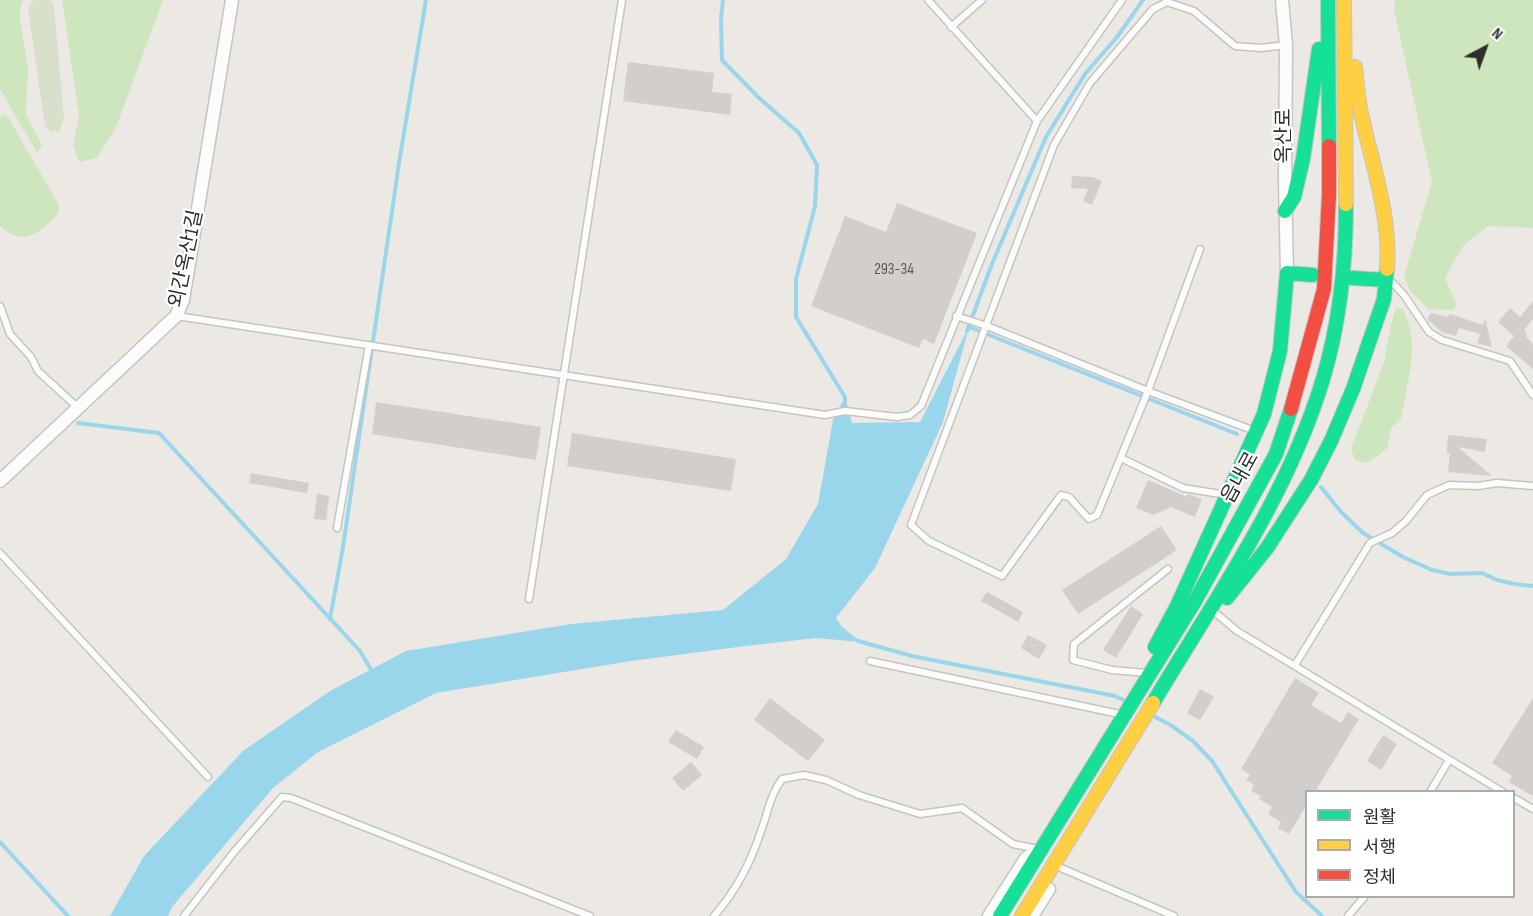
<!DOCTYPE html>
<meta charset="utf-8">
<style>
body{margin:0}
#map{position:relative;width:1533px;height:916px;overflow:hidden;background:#ece8e4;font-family:"Sofia Sans Condensed","Noto Sans KR",sans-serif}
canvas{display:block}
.legend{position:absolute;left:1305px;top:790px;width:210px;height:108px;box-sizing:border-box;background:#fff;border:2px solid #ababab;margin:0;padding:8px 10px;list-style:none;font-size:18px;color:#2e2e2e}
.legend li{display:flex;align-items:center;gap:12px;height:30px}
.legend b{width:30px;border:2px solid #ababab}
.north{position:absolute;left:1455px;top:18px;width:60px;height:60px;-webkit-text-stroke:4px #fff;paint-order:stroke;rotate:41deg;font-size:16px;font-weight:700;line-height:24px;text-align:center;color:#2e2e2e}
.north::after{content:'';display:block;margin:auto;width:21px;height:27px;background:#2e2e2e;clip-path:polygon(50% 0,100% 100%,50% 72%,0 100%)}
</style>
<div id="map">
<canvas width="1533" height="916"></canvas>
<ul class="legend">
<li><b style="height:8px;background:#16e098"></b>원활</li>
<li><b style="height:8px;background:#ffcf43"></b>서행</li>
<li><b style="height:8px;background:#f24e42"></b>정체</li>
</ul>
<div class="north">N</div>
</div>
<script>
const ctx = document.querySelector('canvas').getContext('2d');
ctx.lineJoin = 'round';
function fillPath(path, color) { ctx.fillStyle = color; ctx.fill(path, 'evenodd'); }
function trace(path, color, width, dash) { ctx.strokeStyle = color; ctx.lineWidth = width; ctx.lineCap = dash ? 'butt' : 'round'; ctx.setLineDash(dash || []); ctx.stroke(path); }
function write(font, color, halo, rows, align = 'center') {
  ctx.font = font + ' "Sofia Sans Condensed","Noto Sans KR",sans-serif'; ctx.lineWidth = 4.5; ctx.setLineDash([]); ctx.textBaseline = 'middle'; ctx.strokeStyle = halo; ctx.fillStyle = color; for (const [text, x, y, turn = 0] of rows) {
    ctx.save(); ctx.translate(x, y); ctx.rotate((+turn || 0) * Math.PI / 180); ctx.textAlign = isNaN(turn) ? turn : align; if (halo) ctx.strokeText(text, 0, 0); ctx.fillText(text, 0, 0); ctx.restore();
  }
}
const green = new Path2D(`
 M0,0H23L19,14L28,68L26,114L42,145L37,153L0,89Z
 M62,0H163L117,125L97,158L79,162L73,145L79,115Z
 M1395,0H1533V228L1488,226L1463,246L1445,278L1457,305L1452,310L1428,309L1410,291L1404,276L1432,182L1394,9Z
 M6,114L59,205V212C42,231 24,249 0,226V117Z
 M1396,308L1403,309C1421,343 1407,383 1401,419L1391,428L1387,448L1378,456L1365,463L1355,460L1351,449L1384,362L1393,316Z`);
const cemetery = new Path2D(`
 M34,0H51L54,7L64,119L59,131L51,132L45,126L28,9Z`);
const water = new Path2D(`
 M969,327L943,422L875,568L836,618L842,627L861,642L816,638L746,646L631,661L436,693L318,752L273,788L172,907L168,916H110L144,856L243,751L330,691L406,651L571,624L723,610L786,559L818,504L833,420L845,397L852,423L920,422Z`);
const stream = new Path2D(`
 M723,0L721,18L722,60L759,98L799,133L817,165L815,206L796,279V317L845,397V401
 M969,327L1237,434
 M967,331L992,264L1046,137L1085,74L1117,37L1143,0
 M78,423L159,433L360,651L373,673
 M1321,487L1341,512L1363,533L1403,557L1432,570L1451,574L1482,573L1497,580L1515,584L1533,586
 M330,619L343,547L399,163L426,0
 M858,641L912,656L1115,696L1128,702
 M1150,714L1172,726L1193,741L1212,761L1296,892L1322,916
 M0,842L68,916`);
const building = new Path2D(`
 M628,62L714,73L712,92L732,94L730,115L623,101Z
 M1072,176L1092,177L1102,181L1092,205L1083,201L1088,189L1071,188Z
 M897,203L977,233L934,344L923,339L919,348L811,306L845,216L886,232Z
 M1533,301V319L1524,330L1527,334L1526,336L1533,345V369L1506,346L1514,336L1498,322L1510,308L1520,317Z
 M1431,313L1447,317L1450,314L1483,325L1485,318L1492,347L1477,343L1480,334L1459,328L1456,336L1442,332L1427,319Z
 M376,402L541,427L536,460L372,434Z
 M572,433L736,459L731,491L567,466Z
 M1448,435L1487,439L1485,452L1458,447L1492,476L1448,472L1450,453H1447Z
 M251,473L309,483L307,493L249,483Z
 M1148,480L1187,497L1188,494L1202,499L1195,517L1171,507L1154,515L1136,508Z
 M317,494L329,496L326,520L314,519Z
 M1161,526L1177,550L1078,614L1062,590Z
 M987,592L1023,612L1018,622L981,601Z
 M1131,606L1143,614L1116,658L1103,650Z
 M1028,635L1047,645L1039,659L1021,648Z
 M1295,678L1319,693L1311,705L1341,723L1348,712L1359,719L1315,792H1306V806L1289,834L1278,828L1281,822L1268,814L1272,807L1259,799L1261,796L1251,791L1254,785L1246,780L1250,775L1241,769Z
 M1200,689L1214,697L1200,720L1187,713Z
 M770,698L825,740L808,761L754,720Z
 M1533,698V796L1509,782L1512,776L1492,763Z
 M676,730L704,747L697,759L668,742Z
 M1383,735L1397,744L1381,770L1367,761Z
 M691,762L702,775L683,791L672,778Z`);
const lane = new Path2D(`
 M928,0L1037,121
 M951,27L982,0
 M1200,249L1148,391L1097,515L1089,519L1069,497L1061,495L1002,576L929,541L911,525L1054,145L1090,83L1153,9L1167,2L1194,11L1235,46L1261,48L1286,45
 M1386,280L1393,283L1404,295L1429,332L1442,340L1510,361L1533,395
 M0,306L10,334L31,357L38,371L77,407
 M177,316L825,415L845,411L897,417L910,415L921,406L1037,121L1122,0
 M956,316L987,326L1148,391L1255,431
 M1121,458L1183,488L1227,495
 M337,528L369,345
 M0,553L208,777
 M529,599L622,0
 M1217,614L1237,631L1503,792
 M870,661L1124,715
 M1295,665L1370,543L1392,533L1406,521L1427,495L1449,485L1478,486L1497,483L1533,486
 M1146,673L1112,670L1073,660L1074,644L1168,569
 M1430,792L1449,760
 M1514,798L1533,809
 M1061,868L1174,916
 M184,916L234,852L282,797L291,798L590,916
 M714,916C736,891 751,862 761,831C768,813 770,795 782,779L804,775L826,780L859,795L920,814L962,808L1013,844L1038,849
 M1348,916L1365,896`);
const street = new Path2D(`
 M1282,0L1286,45L1285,182L1287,273
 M0,481L176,316L183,300L232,0
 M989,916L1026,858L1040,850
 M1032,916L1049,889`);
const fast = new Path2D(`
 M1328,0L1329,146
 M1285,211L1294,197L1303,159L1319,49
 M1352,278L1386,280
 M1227,598L1267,548L1311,480L1331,441L1353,389L1384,299L1387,269
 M1155,647L1177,606L1264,414L1280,351L1287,273L1313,275
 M1153,703C1215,599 1288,496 1323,379C1340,322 1346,262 1346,204
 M1000,916L1195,601L1276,454L1291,409`);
const slow = new Path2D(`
 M1344,0L1346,204
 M1355,67C1357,84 1358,101 1362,118C1373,167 1391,218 1387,269
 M1022,916L1153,703`);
const jam = new Path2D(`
 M1291,409L1324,289L1329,195V146`);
const numberNames = [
 ["293-34",894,270]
];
const streetNames = [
 ["옥산로",1285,136,-90],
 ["외간옥산1길",187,259,-78],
 ["읍내로",1241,478,-61]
];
fillPath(green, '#cee6be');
fillPath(cemetery, '#d8e0cc');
fillPath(water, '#99d6ec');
trace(stream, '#99d6ec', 4);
fillPath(building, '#d1cecb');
trace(lane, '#c5c4c5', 9);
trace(street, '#c5c4c5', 15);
trace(fast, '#c5c4c5', 16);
trace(slow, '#c5c4c5', 16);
trace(jam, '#c5c4c5', 16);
trace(lane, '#fcfcfb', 6);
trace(street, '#fcfcfb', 12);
trace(fast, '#16e098', 14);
trace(slow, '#ffcf43', 14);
trace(jam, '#f24e42', 14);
write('16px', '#585857', null, numberNames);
write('20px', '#2e2e2e', '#fff', streetNames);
</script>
